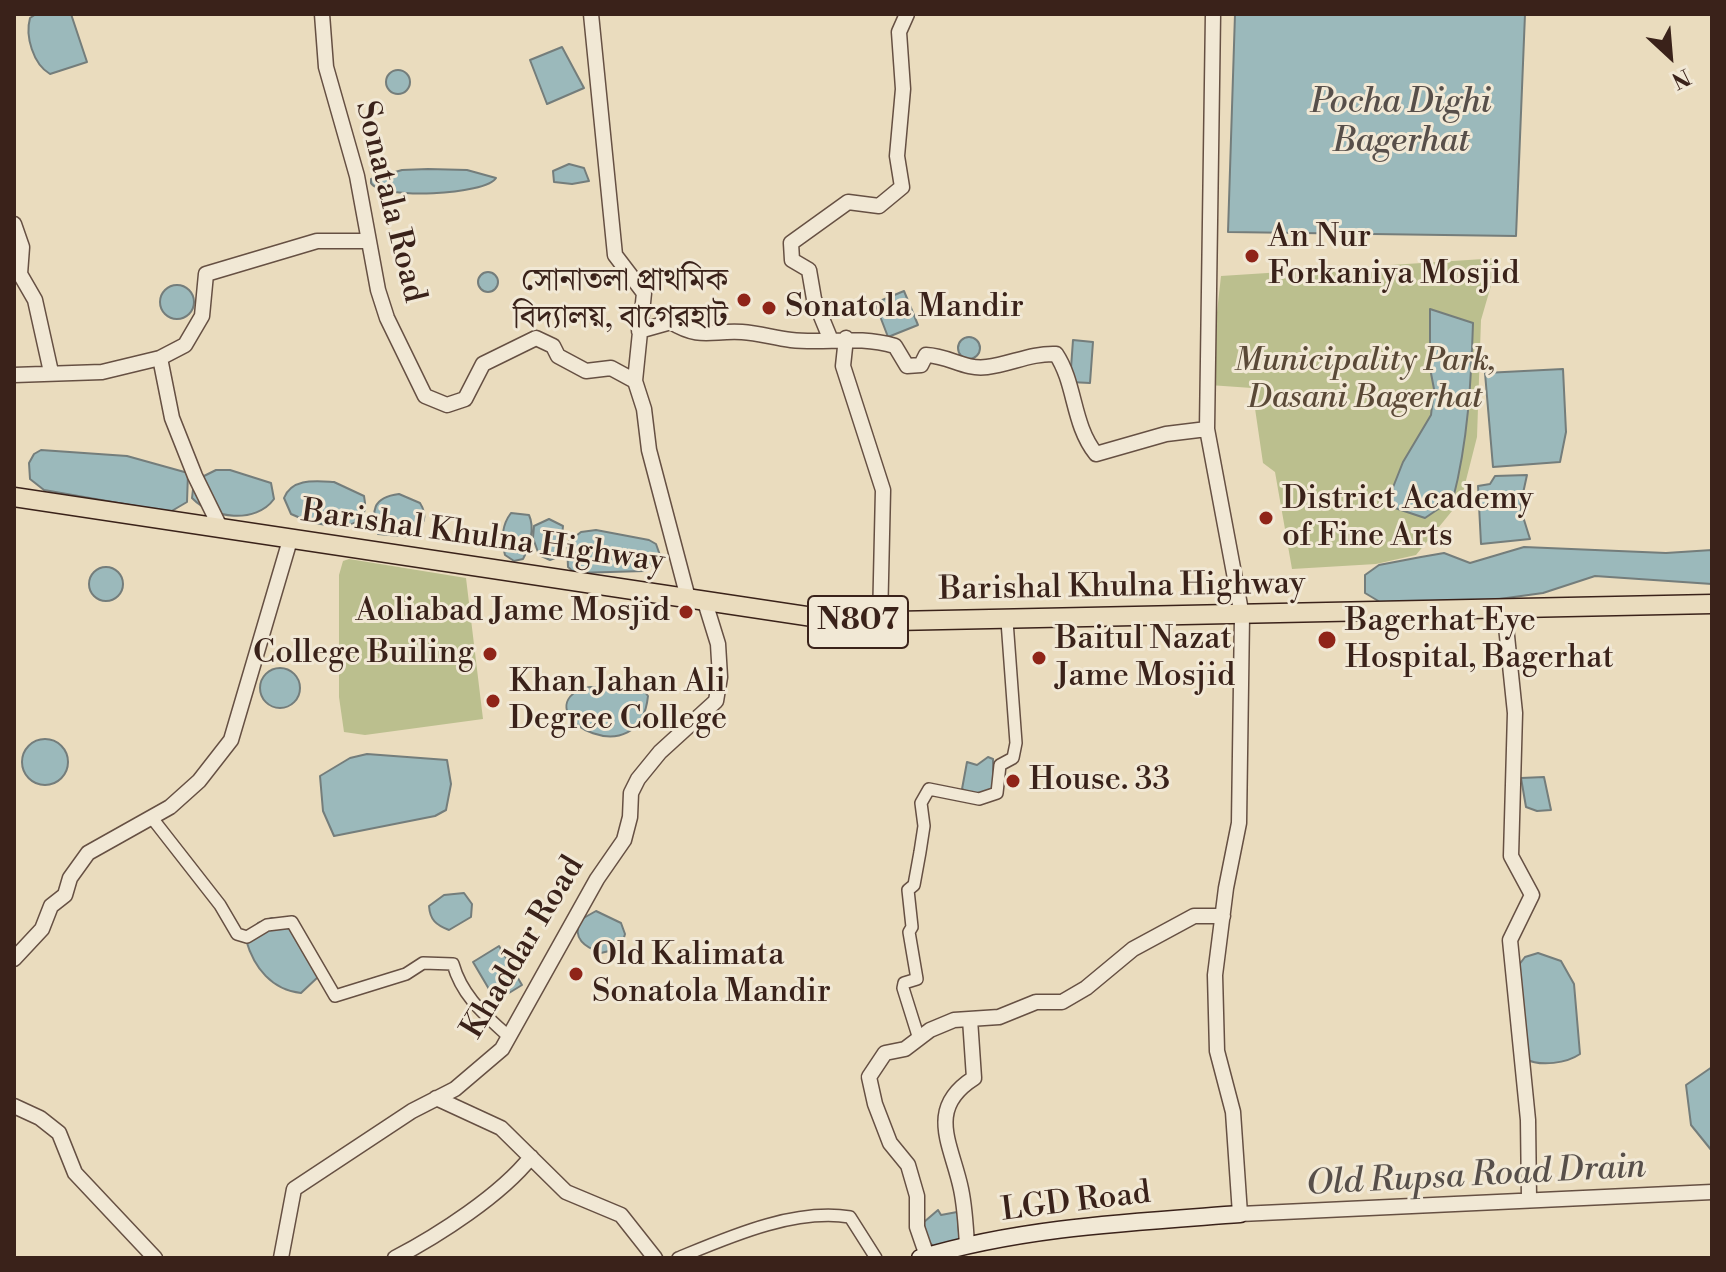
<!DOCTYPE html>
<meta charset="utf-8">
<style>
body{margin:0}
#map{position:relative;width:1726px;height:1272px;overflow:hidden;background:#eadcbe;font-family:"Libre Bodoni",serif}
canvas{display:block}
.frame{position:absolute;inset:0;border:16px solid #3a221a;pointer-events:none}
.north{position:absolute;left:1630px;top:16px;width:80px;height:80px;-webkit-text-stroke:6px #f1e8d5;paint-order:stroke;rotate:154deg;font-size:22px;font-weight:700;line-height:32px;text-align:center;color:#3a221a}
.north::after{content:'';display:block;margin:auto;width:28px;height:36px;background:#3a221a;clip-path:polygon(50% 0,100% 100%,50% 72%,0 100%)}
</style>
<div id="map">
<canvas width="1726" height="1272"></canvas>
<div class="frame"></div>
<div class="north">N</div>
</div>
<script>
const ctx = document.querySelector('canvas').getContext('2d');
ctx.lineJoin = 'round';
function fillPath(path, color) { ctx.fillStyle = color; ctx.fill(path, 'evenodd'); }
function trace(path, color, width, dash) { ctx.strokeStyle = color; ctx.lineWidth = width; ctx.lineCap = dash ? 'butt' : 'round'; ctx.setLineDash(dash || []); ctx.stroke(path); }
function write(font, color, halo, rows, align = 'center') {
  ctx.font = font + ' "Libre Bodoni","Noto Serif Bengali",serif'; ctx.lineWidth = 6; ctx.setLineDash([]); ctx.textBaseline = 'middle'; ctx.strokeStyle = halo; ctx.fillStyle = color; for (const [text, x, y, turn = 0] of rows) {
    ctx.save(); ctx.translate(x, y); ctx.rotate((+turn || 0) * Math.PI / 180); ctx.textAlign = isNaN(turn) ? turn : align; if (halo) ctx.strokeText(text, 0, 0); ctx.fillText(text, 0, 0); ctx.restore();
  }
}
const green = new Path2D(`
 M1499,258L1481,320L1477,437L1461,500L1416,555L1376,564L1292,569L1275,472L1263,463L1252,388L1209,385L1221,276Z
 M349,559L466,578L483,719L365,735L344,732L339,697V575L343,561Z`);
const water = new Path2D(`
 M36,14H71L87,62L50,74C33,64 25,36 30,18Z
 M1235,14H1525L1516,236L1228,232Z
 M562,47L584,88L547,104L530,60Z
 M386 82a12 12 0 1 1 24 0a12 12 0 1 1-24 0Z
 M569,164L584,168L589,181L572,184L554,182L553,171Z
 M428,169L467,170L496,178C486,195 380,200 371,183V179L402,170Z
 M478 282a10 10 0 1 1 20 0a10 10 0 1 1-20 0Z
 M160 302a17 17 0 1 1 34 0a17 17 0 1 1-34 0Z
 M904,291L918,325L888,337L875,303Z
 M1430,309L1473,323C1471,383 1468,441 1453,499L1425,518L1386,505L1403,462L1431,415L1434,389L1430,368Z
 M958 348a11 11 0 1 1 22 0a11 11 0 1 1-22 0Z
 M1073,340L1093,342L1090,383L1070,382Z
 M1563,369L1566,432L1560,462L1493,467L1485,373Z
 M41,450L127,456L188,473L187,502L170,512L44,490L30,479L29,463L34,454Z
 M216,470H230L271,483L274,499C256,524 212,519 192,498L194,481Z
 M1527,475L1520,507L1530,539L1481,544L1478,486L1490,484L1495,476Z
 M334,482L364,496C374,540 315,526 291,514L284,498C292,478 315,481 334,482Z
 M399,494L420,503C429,517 423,525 413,537L378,534C370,511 373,497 399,494Z
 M511,513L529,515C535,528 530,546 523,559L514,561L505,555C501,540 501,526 511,513Z
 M549,519L563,526L560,556L550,560L539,555L533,538L534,526Z
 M596,530L649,540L656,544L661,558L645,571L575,573L568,567L567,543L581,532Z
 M1524,547L1666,553L1712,550V584L1595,576L1543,593L1492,600L1380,602L1365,593V575L1379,565L1421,557L1444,553L1470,563Z
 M89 584a17 17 0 1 1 34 0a17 17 0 1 1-34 0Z
 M260 688a20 20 0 1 1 40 0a20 20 0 1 1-40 0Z
 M637,682L648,696C640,775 533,718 577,691C589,683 601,690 613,688C621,687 629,683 637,682Z
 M22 762a23 23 0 1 1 46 0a23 23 0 1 1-46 0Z
 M367,754L447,760L451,784L446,810L435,816L334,836L323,811L320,776L350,758Z
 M988,757L993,759V791L974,795L962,789L967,762L977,765Z
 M1544,777L1551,810L1537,811L1526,807L1521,778Z
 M464,893L472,904L471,917L449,930C436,925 430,920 429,906L444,895Z
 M596,911L621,923L625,934L621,948L601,953C585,947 572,939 580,920Z
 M272,918L287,922L318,977L301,993C272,990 254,968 246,940L258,923Z
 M499,946L522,985L496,1001L473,962Z
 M1538,953L1561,961L1574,984L1580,1054C1567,1063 1541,1067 1525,1059L1518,966L1525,957Z
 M1712,1067V1151L1691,1125L1686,1085Z
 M938,1210L941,1215L957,1212L962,1217L958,1225L960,1241L935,1248L925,1238L924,1222Z`);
const minor = new Path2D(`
 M152,818L220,905L237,934L247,937L267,925L292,922L335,996L406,974L423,963L453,964C462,996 484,1014 508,1036
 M919,1039L903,988L904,983L917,979L909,932L912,927L908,890L914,885L920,852L924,826L921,803L929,789L979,799L997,793L1000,765L1013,758L1016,743L1007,621
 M678,1258C729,1237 794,1208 850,1217L876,1258`);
const tertiary = new Path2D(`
 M322,14L326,67L357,176L378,290L387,318L425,396L447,405L465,399L483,364L536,338L553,346L558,356L586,371L611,368L635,381L644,409L649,450L688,598
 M591,14L615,255L644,293L635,381
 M1213,14L1207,429L1242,616L1239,823L1226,888L1215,975L1217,1051L1233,1112L1240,1214L1712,1192
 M14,224L22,247L20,274L35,300L51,372
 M639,331L671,322C700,340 712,330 742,332C759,333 774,338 791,340C827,344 857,335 895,346L907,366L921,365L926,355C950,356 964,370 987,367C1011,364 1031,353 1056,354C1076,384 1072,424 1096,454L1166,434L1207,429
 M830,338L814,299L809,270L792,260L791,243L848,202L879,206L902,187L897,156L903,89L899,32L907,14
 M846,338L843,366L883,490L880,622
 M160,358L185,345L202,316L206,274L317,241H367
 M14,375L102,372L160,358L172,418L195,476L221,529
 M1504,607L1515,713L1511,856L1532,895L1510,940L1528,1120L1529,1198
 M14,959L42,929L51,906L65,895L70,878L88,853L170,807L199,781L231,740L290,540
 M436,1098L501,1128L566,1192L621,1215L655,1258
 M14,1106L40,1118L59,1133L75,1173L155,1258
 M967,1246C966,1227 965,1208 961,1189C952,1145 925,1109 974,1078L970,1019
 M927,1256L917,1227V1196L908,1165L890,1143L875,1104L869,1077L885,1053L905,1049L930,1030L954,1020L999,1017L1036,1002H1062L1086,988L1133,949L1194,916H1223
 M281,1258L294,1189L412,1111L455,1089L502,1049L597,879L624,840L630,817L631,793L638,779L660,752L716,701L720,677L718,644L705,602
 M395,1258C439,1235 501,1195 531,1157`);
const secondary = new Path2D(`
 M920,1258C1022,1227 1134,1222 1240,1214`);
const trunk = new Path2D(`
 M14,497L846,622L1712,604`);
const markers = [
 [1252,256,8,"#8f2418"],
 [744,300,8,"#8f2418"],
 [769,308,8,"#8f2418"],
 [1266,518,8,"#8f2418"],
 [686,612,8,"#8f2418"],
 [1327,640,10,"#8f2418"],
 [490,654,8,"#8f2418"],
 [1039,658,8,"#8f2418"],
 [493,701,8,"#8f2418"],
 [1013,781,8,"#8f2418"],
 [576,974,8,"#8f2418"]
];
const shields = [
 [858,622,100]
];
const shieldNames = [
 ["N807",858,622]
];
const streetNames = [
 ["Sonatala Road",389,202,76],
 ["Barishal Khulna Highway",483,538,8],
 ["Barishal Khulna Highway",1122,588,-1],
 ["Khaddar Road",524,948,-59],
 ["LGD Road",1076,1203,-7]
];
const poiNames = [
 ["An Nur",1268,238],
 ["Forkaniya Mosjid",1268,275],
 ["সোনাতলা প্রাথমিক",728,282,"right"],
 ["বিদ্যালয়, বাগেরহাট",728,319,"right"],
 ["Sonatola Mandir",785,308],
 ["District Academy",1282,500],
 ["of Fine Arts",1282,537],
 ["Aoliabad Jame Mosjid",670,612,"right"],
 ["Bagerhat Eye",1345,622],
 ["Hospital, Bagerhat",1345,659],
 ["Baitul Nazat",1055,640],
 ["Jame Mosjid",1055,677],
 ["College Builing",474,654,"right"],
 ["Khan Jahan Ali",509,683],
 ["Degree College",509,720],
 ["House. 33",1029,781],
 ["Old Kalimata",592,956],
 ["Sonatola Mandir",592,993]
];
const parkNames = [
 ["Municipality Park,",1365,362],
 ["Dasani Bagerhat",1365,399]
];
const waterNames = [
 ["Pocha Dighi",1401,104],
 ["Bagerhat",1401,143],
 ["Old Rupsa Road Drain",1476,1177,-3]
];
fillPath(green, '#bbbf8e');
fillPath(water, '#9bb9bb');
trace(water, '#747d7b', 2);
trace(minor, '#665043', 14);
trace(tertiary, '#665043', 17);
trace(secondary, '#3a221a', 19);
trace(trunk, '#3a221a', 21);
trace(minor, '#f1e8d5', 11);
trace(tertiary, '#f1e8d5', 14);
trace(secondary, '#f1e8d5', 16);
trace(trunk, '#eadcbe', 18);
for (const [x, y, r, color] of markers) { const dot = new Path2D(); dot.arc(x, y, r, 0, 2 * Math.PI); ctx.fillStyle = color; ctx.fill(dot); trace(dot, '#f1e8d5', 3); }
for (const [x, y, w] of shields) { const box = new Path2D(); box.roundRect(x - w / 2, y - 26, w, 52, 6); ctx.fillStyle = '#f1e8d5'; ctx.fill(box); trace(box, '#3a221a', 2); }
write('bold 30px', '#3a221a', null, shieldNames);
write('32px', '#3a221a', '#f1e8d5', streetNames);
write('32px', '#3a221a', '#f1e8d5', poiNames, 'left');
write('italic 32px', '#5a4937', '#f1e8d5', parkNames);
write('italic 34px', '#574f4a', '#f1e8d5', waterNames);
</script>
